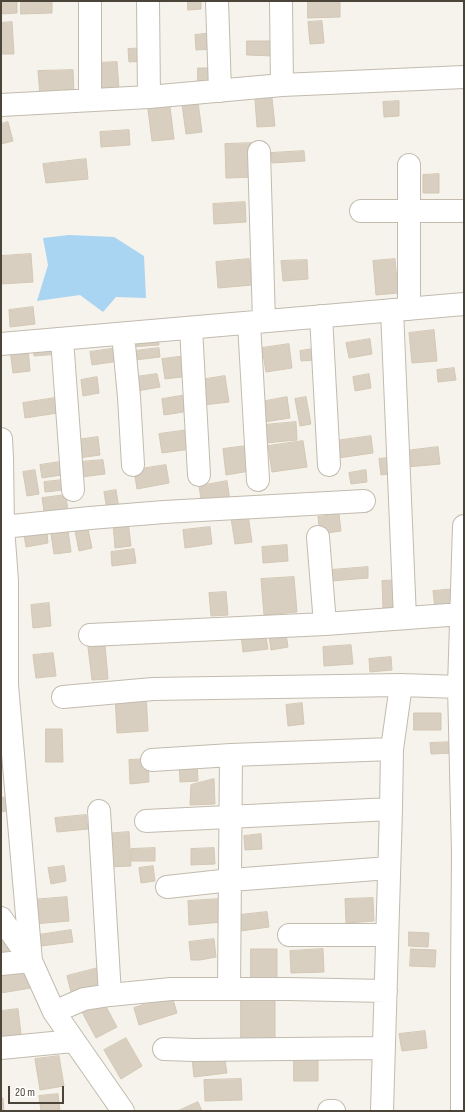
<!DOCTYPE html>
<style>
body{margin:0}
#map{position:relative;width:465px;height:1112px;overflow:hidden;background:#f6f3ec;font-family:"Sofia Sans Condensed",sans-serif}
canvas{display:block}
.frame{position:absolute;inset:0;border:2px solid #4b4439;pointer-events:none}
.scale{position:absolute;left:8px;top:1086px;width:56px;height:18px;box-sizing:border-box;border:2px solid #4b4439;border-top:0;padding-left:5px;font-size:12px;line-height:14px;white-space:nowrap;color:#4b4439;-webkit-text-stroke:3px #fff;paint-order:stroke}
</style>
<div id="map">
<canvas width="465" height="1112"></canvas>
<div class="frame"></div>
<div class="scale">20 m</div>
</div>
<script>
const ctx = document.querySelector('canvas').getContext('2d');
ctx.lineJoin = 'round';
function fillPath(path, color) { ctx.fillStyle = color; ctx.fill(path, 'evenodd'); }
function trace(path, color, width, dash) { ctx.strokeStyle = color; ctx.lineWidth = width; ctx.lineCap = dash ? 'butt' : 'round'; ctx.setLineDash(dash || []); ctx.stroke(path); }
const water = new Path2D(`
 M69,235L114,237L144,256L146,298L116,297L103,312L80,295L37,301L48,265L43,238Z`);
const building = new Path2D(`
 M1,1H17V13L1,14Z
 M21,1H52V13L21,14Z
 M188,1H201V9L188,10Z
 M308,1H340V17L308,18Z
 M322,21L324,43L310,44L308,22Z
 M12,22L14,54H1V23Z
 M213,33L214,49L196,50L195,35Z
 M247,41H274V56L247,55Z
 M146,48V61L129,62L128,49Z
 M117,62L119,89L97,90L95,63Z
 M198,68H214V81L198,82Z
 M73,70L74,95L40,96L38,71Z
 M272,98L275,126L257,127L255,100Z
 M399,101V116L384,117L383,102Z
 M198,102L202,132L186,134L182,104Z
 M170,107L174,139L152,141L148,110Z
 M8,122L13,141L1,144V124Z
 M129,130L130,145L101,147L100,132Z
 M254,143L256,177L226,178L225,144Z
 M304,151L305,161L272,163L271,153Z
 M86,159L88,179L46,183L43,164Z
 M439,174V193H423V175Z
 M245,202L246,222L214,224L213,204Z
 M31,254L33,282L1,284V256Z
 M249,259L252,285L218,288L216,262Z
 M395,259L398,293L376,295L373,261Z
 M307,260L308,279L283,281L281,261Z
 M33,307L35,324L10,327L9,310Z
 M434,330L437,361L412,363L409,333Z
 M158,334L159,345L131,347V335Z
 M370,339L372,354L349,358L346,343Z
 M59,340V354L34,356L33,342Z
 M289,344L292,368L266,372L262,348Z
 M28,348L30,371L13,373L10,350Z
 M117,348L119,361L92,365L90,352Z
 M159,348L160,357L135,360L134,351Z
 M313,349L314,360L301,361L300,351Z
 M186,356L189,376L165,379L162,359Z
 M454,368L456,380L438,382L437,370Z
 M157,374L160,387L137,391L135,377Z
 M369,374L371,388L355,391L353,377Z
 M225,376L229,402L203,405L200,380Z
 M97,377L99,393L83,396L81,380Z
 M187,395L190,411L164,415L162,399Z
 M61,397L64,412L25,418L23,403Z
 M287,397L290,418L264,422L261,402Z
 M306,397L311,424L300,426L295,399Z
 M296,422L297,440L265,443L264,425Z
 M188,430L191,449L162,453L159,434Z
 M371,436L373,453L338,458L335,441Z
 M98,437L100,455L78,458L76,440Z
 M303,441L307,467L272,472L268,446Z
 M246,446L250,471L226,475L223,449Z
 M438,447L440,464L407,467L405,451Z
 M395,457L397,473L381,475L379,459Z
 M103,460L105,474L81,477L79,462Z
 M66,461L68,474L42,478L40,465Z
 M166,465L169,483L137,489L134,470Z
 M35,470L39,494L27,496L23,472Z
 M366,470L367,482L351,484L349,473Z
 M63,480L64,490L45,492L44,482Z
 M227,481L230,501L202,506L199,486Z
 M116,490L120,514L108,516L104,492Z
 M66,495L68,513L45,517L42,498Z
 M339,514L341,531L320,534L318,517Z
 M248,515L252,542L235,544L231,518Z
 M128,521L131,546L115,548L113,523Z
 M210,527L212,544L185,548L183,530Z
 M88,529L92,548L79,551L75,531Z
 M68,531L71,552L54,554L51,534Z
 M47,532L48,543L26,547L24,535Z
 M287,545L288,561L263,563L262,547Z
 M134,549L136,563L112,566L111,552Z
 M368,567V578L331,581V570Z
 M294,577L297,612L264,615L261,579Z
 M398,580L399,607L383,608L382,581Z
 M455,589L456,606L435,608L433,591Z
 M226,592L228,615L211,616L209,593Z
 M49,603L51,626L33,628L31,605Z
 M285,627L288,647L271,650L268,629Z
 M265,632L268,649L243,652L241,635Z
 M105,645L108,679L92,680L88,647Z
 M351,645L353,664L324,666L323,647Z
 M53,653L56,676L36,678L33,655Z
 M391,657L392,670L370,672L369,659Z
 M146,693L148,731L117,733L115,695Z
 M302,703L304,724L288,726L286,705Z
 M414,713H441V730H414Z
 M46,729H62L63,762H46Z
 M453,742V753L431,754L430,743Z
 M148,759L149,782L130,784L129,760Z
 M197,760L198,781L180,782L179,761Z
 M214,779L215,804L190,805L191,785Z
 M12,796L14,810L1,812V798Z
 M86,815L88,829L57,832L55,818Z
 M129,832L131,866L105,867L104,834Z
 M261,834L262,849L245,850L244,836Z
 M155,848V861H131V849Z
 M214,848L215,864L191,865V849Z
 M64,866L66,881L51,884L48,868Z
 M153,866L155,881L141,883L139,868Z
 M67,897L69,921L33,924L31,900Z
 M373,898L374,921L346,923L345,899Z
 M220,899L222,922L189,925L188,901Z
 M267,912L269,927L241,931L239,915Z
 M71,930L73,942L33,947L32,936Z
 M409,932L429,933L428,947L409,946Z
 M214,939L216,957L200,960H191L189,942Z
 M12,940L15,956L1,959V942Z
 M251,949H277V980H251Z
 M323,949L324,972L291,973L290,951Z
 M411,949L436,950L435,967L410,966Z
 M98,968L102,984L71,992L67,976Z
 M28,972L31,988L1,993V976Z
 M241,992H275V1040H241Z
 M172,996L177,1013L139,1025L134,1008Z
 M103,1001L117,1027L96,1038L82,1012Z
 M18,1009L22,1042L1,1045V1011Z
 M425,1031L427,1048L402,1051L399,1034Z
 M126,1038L142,1066L121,1079L104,1050Z
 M224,1054L227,1073L194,1077L192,1058Z
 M294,1055H318V1081H294Z
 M59,1056L64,1086L40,1090L35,1059Z
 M241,1079L242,1100L205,1101L204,1080Z
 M58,1094L60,1111H41L39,1096Z
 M1,1098H3L4,1111H1Z
 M198,1102L202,1111H178Z`);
const minor = new Path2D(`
 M90,1V100
 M148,1L149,97
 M217,1L220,91
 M281,1L282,85
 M1,105L149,97L282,85L464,77
 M259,152L264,321
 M361,211H464
 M409,309V165
 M392,310L405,618
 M321,316L329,465
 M249,323L258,480
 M191,328L199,475
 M123,334L129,397L133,465
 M62,339L73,490
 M1,344L464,304
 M1,439L2,458L3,527L7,581V685L31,961L1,964
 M3,527L90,518L164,512L364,501
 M318,537L325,624
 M90,635L325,624L462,614
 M63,697L153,689L401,685L459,687
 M152,760L231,755L392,749
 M99,811L110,995
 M146,821L391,809
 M167,887L231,880L389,868
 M1,918L31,961L54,1012L123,1111
 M289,935H387
 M229,989L231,755
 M54,1012L84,999L110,995L171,989H288L386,991
 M1,1048L73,1041
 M164,1049L194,1050L383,1048
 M329,1111H334
 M382,1111L391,809L392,749L401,685
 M462,1111V982L463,852L459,687L464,526`);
fillPath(water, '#a9d4f2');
fillPath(building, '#d8cfc1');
trace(building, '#d3c7b4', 1);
trace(minor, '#c2bbae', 24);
trace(minor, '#fff', 22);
</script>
